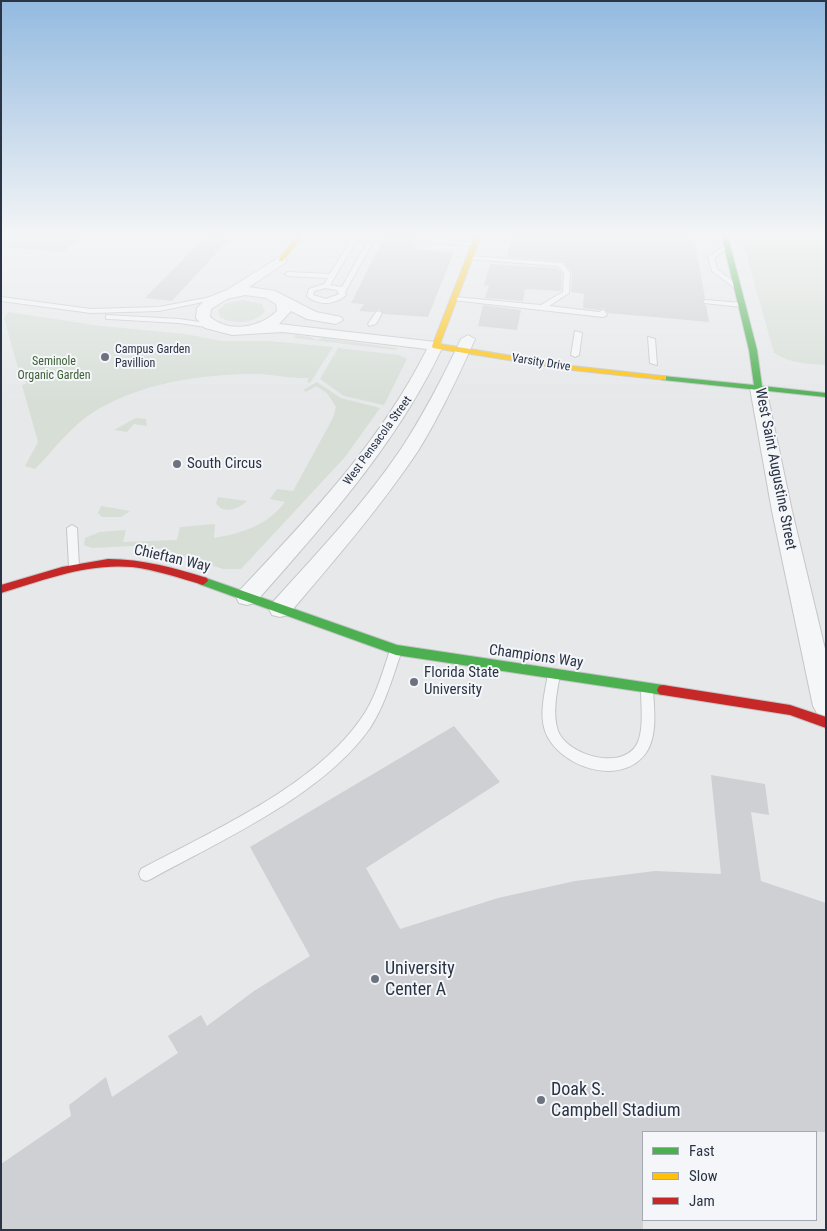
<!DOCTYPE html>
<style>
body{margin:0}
#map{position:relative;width:827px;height:1231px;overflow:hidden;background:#e6e8ea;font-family:"Roboto Condensed",sans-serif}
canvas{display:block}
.frame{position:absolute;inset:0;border:2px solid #2b3445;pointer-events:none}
.legend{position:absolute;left:642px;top:1131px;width:175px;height:90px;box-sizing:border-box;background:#f4f6f9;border:1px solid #a4a8b1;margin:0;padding:6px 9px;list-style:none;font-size:15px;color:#2b3445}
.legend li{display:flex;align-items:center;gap:10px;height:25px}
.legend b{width:25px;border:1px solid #a4a8b1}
</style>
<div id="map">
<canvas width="827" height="1231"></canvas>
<div class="frame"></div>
<ul class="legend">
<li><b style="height:6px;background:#4caf50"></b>Fast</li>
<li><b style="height:6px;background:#ffc107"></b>Slow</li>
<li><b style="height:6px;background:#c62828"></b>Jam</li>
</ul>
</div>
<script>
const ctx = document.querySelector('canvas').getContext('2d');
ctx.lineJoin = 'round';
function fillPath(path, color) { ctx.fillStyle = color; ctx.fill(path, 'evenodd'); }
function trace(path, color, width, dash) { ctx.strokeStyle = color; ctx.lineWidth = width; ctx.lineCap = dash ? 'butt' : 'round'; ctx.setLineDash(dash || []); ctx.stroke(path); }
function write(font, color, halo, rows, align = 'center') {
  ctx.font = font + ' "Roboto Condensed",sans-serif'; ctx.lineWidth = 4; ctx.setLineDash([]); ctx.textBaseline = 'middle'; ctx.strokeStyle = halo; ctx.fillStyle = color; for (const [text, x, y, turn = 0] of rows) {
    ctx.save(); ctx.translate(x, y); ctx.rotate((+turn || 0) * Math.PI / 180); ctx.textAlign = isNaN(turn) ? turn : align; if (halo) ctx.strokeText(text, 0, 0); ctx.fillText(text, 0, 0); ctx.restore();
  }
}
const green = new Path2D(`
 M740,233H826V365C808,364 789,363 774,353Z
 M242,300L262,304L265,311C256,324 232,325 220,317L218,310L227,303Z
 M8,312L101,326L186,334L222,341H269L333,347L310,383L307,382L309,378H301C287,378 271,374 256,374C201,374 139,383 92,413C70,427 53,451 35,469L25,466L38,442L22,385L26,384L22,367L18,368L4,318Z
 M295,335L311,337L316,340L323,338L397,348L396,350L294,338Z
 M338,348L399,355L407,359L384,405L344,396L320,379Z
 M317,382L341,398L380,408L345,457L241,569H223L163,549L132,546L92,548L84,545L85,538L100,532L126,530L123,542L177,540L180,527L215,524L214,538C242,533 267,526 285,502L270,499L277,489L293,491L333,418L336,407L327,393L316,386L306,392L303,390Z
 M136,418L146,419L147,426L134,424L127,432L114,430Z
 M218,497L247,501C239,509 223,515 216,503Z
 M101,506L130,511L121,517H102L98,513Z`);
const building = new Path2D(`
 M1,233H52L85,235L63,252L1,247Z
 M209,233H235L172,301L145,298Z
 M386,233L420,234L414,249L454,252L428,317L384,314L379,309L374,312L359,311L364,304L351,303Z
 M513,233H636L694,237L705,298L702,303L706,305L709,322L608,313L604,308L599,310L583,308L584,294L571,292L572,273L563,262L507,257Z
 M490,264L557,268L562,274L561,291L525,289L523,301L485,298L489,286L484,285Z
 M483,305L521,310L517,330L478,326Z
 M454,726L500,782L366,868L400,929L498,898L575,881L655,871L721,874L711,775L765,784L769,815L751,812L761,881L826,903V1132H643V1230H1V1164L71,1116L69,1105L106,1077L112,1097L178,1053L168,1036L201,1015L207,1026L254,991L310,956L250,847Z`);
const lane = new Path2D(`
 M355,233H361L330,285L342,287L370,237L368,233H374L376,237L345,292L346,295C335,305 318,306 307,296L309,289L324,284L328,278L288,276L285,274L288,272L330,274ZM325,288L337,290L339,294L326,299L313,295L314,291Z
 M428,239L474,242L477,244L474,246L426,242L425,241Z
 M727,244L729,245V247L714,258L717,269L739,286V288H735L712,271L708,257Z
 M470,256L562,263L570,273L569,293L549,306L599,312L603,310L605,311L607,315L603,317L453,300L452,299L455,297L541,305L563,292L564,273L558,266L468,259V257Z
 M216,296L218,297V299L159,311L91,313L1,301V297L91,309L159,307Z
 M706,300L742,303L745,305L742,307L704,303V301Z
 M378,311L382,313L376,324L369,326L368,324L376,312Z
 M106,315L179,319L213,324L217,326L213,328L179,323L109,319H106Z
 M575,331L582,333L579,355L575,357L571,355Z
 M648,337L655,339L657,365L650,363Z
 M72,525L77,528L79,567L74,571L69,567L67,528Z
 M396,645L400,647L402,650C393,676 385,705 370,728C323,795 222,840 151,879L146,881L141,879L139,874L141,869C212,831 313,787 360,720C375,700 382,674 390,650L392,647Z
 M554,669L558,671L560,674C557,692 552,713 558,731C568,756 625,772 638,742C644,727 641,705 641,689L643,685L647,684L651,685L653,689C654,709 658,735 646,753C621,788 558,767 545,731C539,713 545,692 548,674L550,671Z`);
const street = new Path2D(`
 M281,256L287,260L285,263L249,287L275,291L316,312L341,317L343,320L336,324L307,319L291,311L279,324L436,342L443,346C397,444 326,522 255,603L247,605L239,603L236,597L239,591C310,516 380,443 427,349L283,332L232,335L205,328L196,318L197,308L207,298L227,290ZM245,295L266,298L276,304L277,311C260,328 229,333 210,317L211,309L227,299Z
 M468,335L475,339C458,377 440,415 418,451C379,509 333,562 288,615L280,617L272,615L269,609L272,603C317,553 363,505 401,449C424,414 443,377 461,339Z
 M758,383L766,388L792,511L826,653V716L817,713L813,706L772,511L750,388Z`);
const fast = new Path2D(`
 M721,233H727L757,350L762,386L826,393V397L663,380L659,378L663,376L754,385L749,350Z
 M203,577L397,645L663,685L667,686L669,690L667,694L663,695L396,655L199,584L198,581Z`);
const slow = new Path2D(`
 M299,233H305L283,261H279V259Z
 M476,233H482L440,344L572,366L663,376H666V380L572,370L433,348L432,346Z`);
const jam = new Path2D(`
 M108,559C143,559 174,568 207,578L208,581L203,585C180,578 156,570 132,567C87,563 44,580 1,593V585L62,567Z
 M663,685L790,705L826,717V728L790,715L663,695L659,694L657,690L659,686Z`);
const markers = [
 [105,357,5,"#6c737f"],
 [177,464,5,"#6c737f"],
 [414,682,5,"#6c737f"],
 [375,979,5,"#6c737f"],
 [541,1100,5,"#6c737f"]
];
const farPoinames = [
 ["Campus Garden",115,350],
 ["Pavillion",115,364]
];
const farParknames = [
 ["Seminole",54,362],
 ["Organic Garden",54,376]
];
const farStreetnames = [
 ["Varsity Drive",541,363,9],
 ["West Pensacola Street",378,441,-54]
];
const poiNames = [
 ["South Circus",187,464],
 ["Florida State",424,673],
 ["University",424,690]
];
const streetNames = [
 ["West Saint Augustine Street",775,469,79],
 ["Chieftan Way",172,559,13],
 ["Champions Way",536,657,8]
];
const nearPoinames = [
 ["University",385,969],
 ["Center A",385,990],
 ["Doak S.",551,1090],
 ["Campbell Stadium",551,1111]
];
fillPath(green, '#d6ded6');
fillPath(building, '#ced0d3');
trace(lane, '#c4c6c8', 2);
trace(street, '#c4c6c8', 2);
trace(fast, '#c4c6c8', 2);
trace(slow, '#c4c6c8', 2);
trace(jam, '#c4c6c8', 2);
fillPath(lane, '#f5f6f7');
fillPath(street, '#f5f6f7');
fillPath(fast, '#4caf50');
fillPath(slow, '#ffc107');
fillPath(jam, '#c62828');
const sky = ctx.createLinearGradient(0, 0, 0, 405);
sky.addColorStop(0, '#93bae0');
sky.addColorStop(0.58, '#f4f5f6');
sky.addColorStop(1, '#f4f5f600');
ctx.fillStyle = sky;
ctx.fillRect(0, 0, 827, 405);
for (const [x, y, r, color] of markers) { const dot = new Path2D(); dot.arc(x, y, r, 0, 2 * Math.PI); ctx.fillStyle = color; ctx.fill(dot); trace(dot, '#f4f6f9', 2); }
write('12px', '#2b3445', '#f4f6f9', farPoinames, 'left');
write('12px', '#3f6138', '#f4f6f9', farParknames);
write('12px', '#2b3445', '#f4f6f9', farStreetnames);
write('15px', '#2b3445', '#f4f6f9', poiNames, 'left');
write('15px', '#2b3445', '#f4f6f9', streetNames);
write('18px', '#2b3445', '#f4f6f9', nearPoinames, 'left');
</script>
